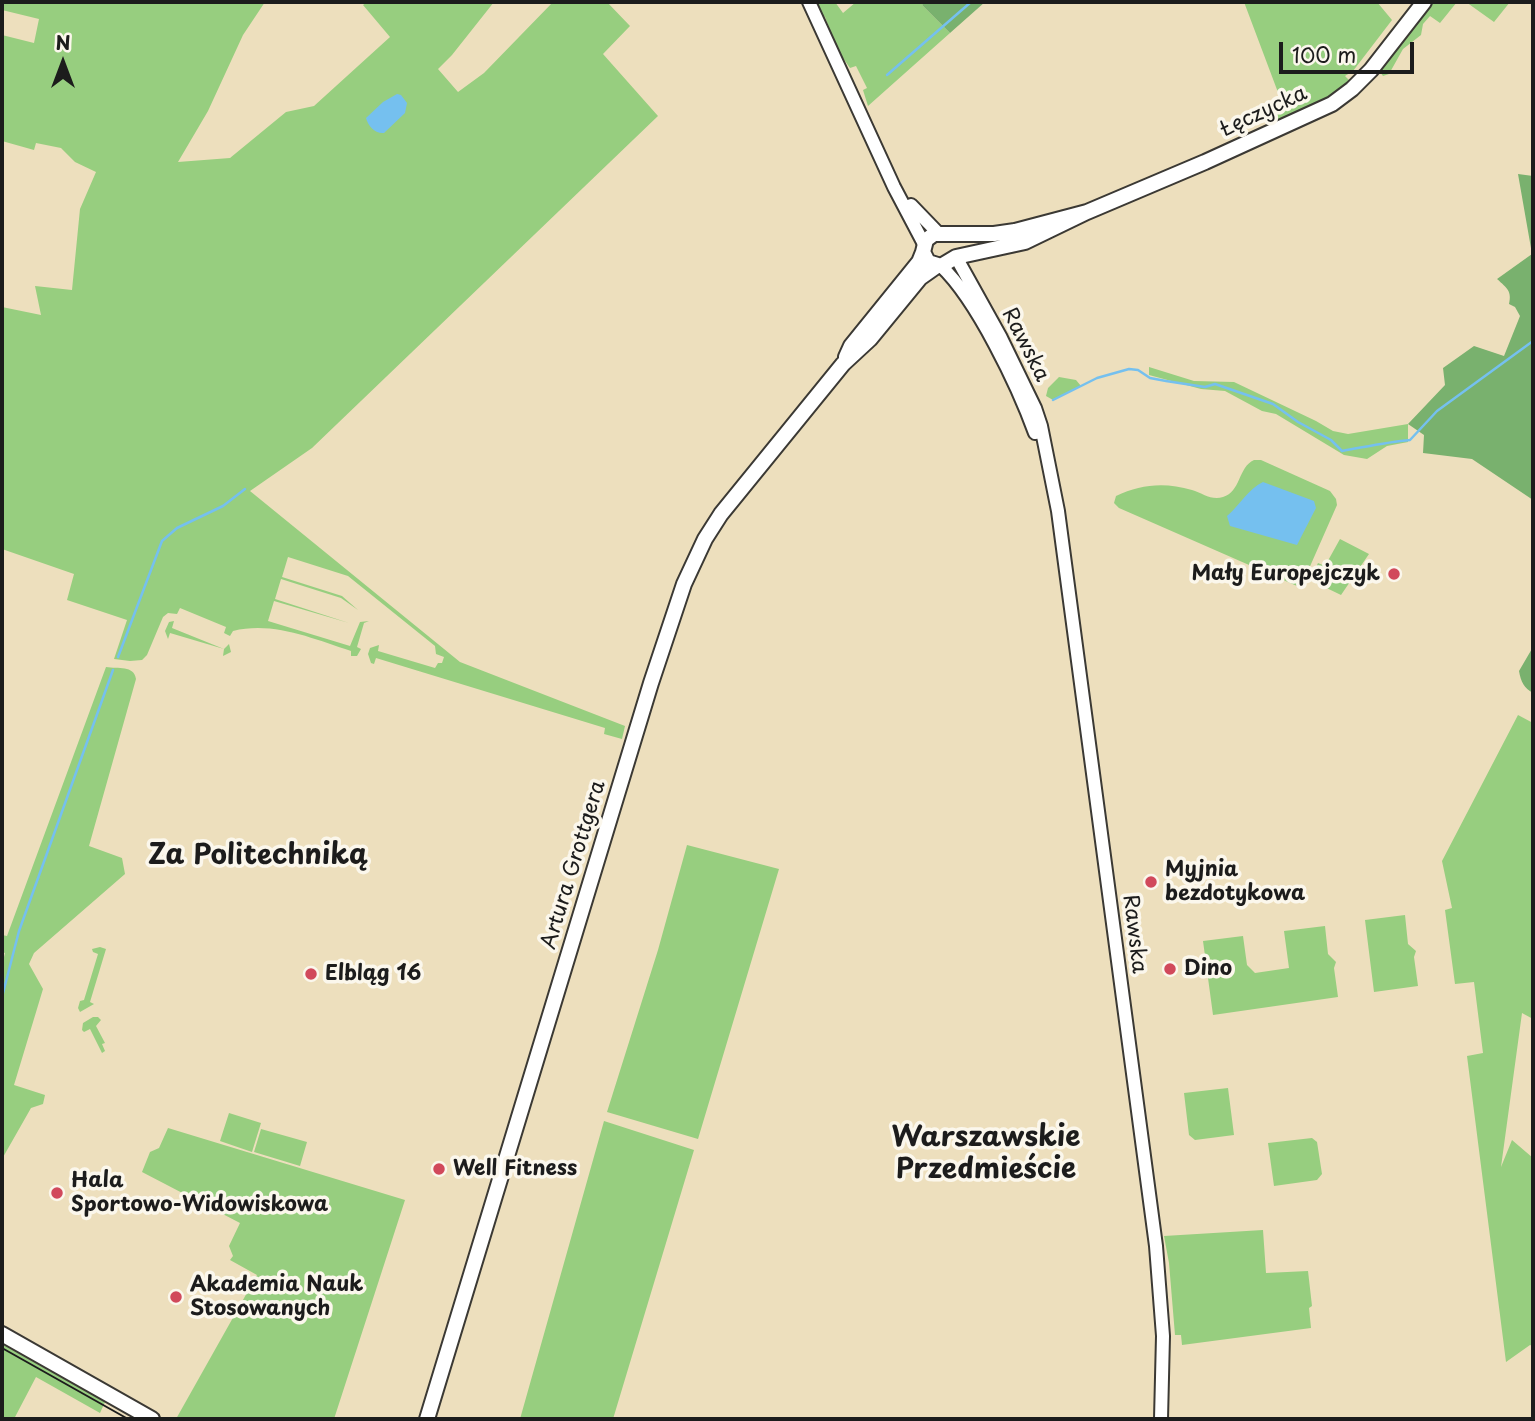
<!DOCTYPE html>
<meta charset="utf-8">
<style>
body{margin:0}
#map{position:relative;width:1535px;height:1421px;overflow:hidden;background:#eddfbd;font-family:"Playpen Sans",sans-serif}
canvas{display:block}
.frame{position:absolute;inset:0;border:4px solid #1c1c1c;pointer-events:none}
.north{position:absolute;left:28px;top:28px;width:70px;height:70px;-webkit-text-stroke:5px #fbf7ec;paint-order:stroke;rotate:0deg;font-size:19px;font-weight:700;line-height:28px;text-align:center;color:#1c1c1c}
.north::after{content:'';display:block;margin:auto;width:24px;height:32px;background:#1c1c1c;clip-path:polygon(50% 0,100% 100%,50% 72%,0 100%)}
.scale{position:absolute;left:1279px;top:42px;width:135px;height:32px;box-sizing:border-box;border:4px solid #1c1c1c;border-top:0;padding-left:9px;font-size:21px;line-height:24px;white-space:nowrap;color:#1c1c1c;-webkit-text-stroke:5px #fbf7ec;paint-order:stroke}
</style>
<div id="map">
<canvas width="1535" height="1421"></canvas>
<div class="frame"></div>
<div class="north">N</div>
<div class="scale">100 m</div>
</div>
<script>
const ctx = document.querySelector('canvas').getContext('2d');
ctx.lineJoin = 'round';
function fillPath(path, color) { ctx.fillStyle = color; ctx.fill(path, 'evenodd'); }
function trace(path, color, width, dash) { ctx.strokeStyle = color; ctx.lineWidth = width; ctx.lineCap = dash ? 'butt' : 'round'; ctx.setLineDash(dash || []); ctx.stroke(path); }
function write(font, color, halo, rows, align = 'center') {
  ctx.font = font + ' "Playpen Sans",sans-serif'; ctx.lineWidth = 7; ctx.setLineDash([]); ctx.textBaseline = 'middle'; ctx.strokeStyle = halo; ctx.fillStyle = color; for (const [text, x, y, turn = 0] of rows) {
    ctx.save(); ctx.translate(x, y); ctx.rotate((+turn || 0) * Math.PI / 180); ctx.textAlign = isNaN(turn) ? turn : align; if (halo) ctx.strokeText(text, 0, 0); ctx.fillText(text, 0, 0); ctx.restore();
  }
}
const green = new Path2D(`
 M2,2H265L243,35L208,111L178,162L230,158L286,112L314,106L390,37L363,5L367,2H494L452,55L438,69L458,92L484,73L553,2H607L630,26L603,54L658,116L312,448L250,491L460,662L625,726L622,739L604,734L605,728L376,658L374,664L371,663L368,654L370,648L379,645L378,651L435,668L438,663H442L444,657L436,654L435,646L348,576L288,557L282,577L342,596L358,610L341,598L281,579L275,599L349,623L274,601L268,621L350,646L360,622L369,621L364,623L357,647L361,649L357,656H351V651C313,639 274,621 233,631L230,636L224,633L226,627L180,608L177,614L168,613L163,617L147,655L142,660L130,661L114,659L127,620L67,600L74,574L2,549V307L41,315L35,286L72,290L80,209L96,172L75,162L61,148L36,143L34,150L2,141V35L34,43L39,19L2,10Z
 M814,2H835L843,13L856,2H924L922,5L950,33L868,106L863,90L867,88L856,66L850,68L838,51L825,17L821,15Z
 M1244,2H1377L1392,20L1353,71L1345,76L1352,83L1338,94L1270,128L1264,114L1282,103Z
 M1429,2H1457L1440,23L1430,16L1423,24L1421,35L1403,49L1389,74L1383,76L1380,72V66Z
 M1466,2H1510L1494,22Z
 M1149,367L1194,381L1234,382L1316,421L1333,431L1348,434L1408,424V442L1387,446L1367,459L1344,455L1276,414L1262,411L1225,391L1201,389L1149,375Z
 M1059,377L1076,380L1081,386L1053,400L1046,396L1048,388Z
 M1254,460H1261L1330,491L1336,499L1337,505L1304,580L1297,586L1119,508L1114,503L1116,496C1141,484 1165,482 1192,490C1202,493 1212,501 1223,497C1241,492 1238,467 1254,460Z
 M1340,539L1369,554L1341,595L1310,580L1318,563L1325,566Z
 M174,621L172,628L224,649L229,644L231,652L223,656L224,649L170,633L168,639L165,631L169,622Z
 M106,667C118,669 134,665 136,679L89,846L122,858L125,874L34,953L29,964L43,989L14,1085L45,1095L43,1104L31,1108L2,1159V965L5,953L2,952V935L7,936Z
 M1518,715L1533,723V1019L1522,1013L1501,1167L1512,1140L1533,1158V1346L1530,1345L1506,1362L1467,1056L1483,1053L1474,982L1455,984L1445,910L1452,908L1442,861Z
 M687,845L779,869L698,1139L607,1112L658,950Z
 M1405,915L1408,944L1416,951L1414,957L1418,986L1374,992L1365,920Z
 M1325,926L1328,954L1336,962L1334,968L1338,997L1213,1015L1203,941L1243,936L1247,965L1255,973L1289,968L1284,931Z
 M100,947L106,949L90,1002L94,1004L80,1012L78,1008L80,1001L84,1000L98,954L93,952L92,949Z
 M93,1017H98L101,1020L96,1026L105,1043L102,1044L105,1051L102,1053L90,1029L84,1032L82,1030L83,1023Z
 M1228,1088L1234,1135L1195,1140L1189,1135L1184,1093Z
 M229,1113L261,1123L252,1152L220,1141Z
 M604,1121L694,1150L613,1419H520Z
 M168,1128L405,1200L334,1419H176L257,1275L230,1260L233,1256L229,1246L240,1223L142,1172L150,1152L159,1148Z
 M261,1129L307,1142L300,1166L254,1152Z
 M1312,1138L1317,1142L1322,1174L1317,1180L1274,1186L1268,1143Z
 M1263,1230L1266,1273L1308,1271L1312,1306L1309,1308L1311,1328L1182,1345L1181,1335H1175L1169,1263L1164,1236Z
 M2,1344L105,1402L100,1413L36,1377L14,1419H2Z`);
const forest = new Path2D(`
 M924,2H985L950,33L922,5Z
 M1518,174L1533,176V500L1472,459L1423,453L1424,435L1408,424L1445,385L1443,368L1474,346L1504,356L1520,316L1515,307L1509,304C1512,291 1507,288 1497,279L1532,254Z
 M1533,647V693C1524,688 1521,682 1519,671Z`);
const water = new Path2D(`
 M397,94L401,95L407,103L405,113L384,133C375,134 368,126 366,118L383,102Z
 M1263,482L1314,501L1316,508L1297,545L1230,526L1227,516C1240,505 1248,489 1263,482Z`);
const stream = new Path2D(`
 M887,75L971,2
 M1053,400L1097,378L1129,369L1138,370L1150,378L1166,381L1205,387L1215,384L1273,404L1298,422L1331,440L1342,451C1365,447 1387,442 1410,440L1437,411L1533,341
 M118,657L162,541L177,528L223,506L245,489
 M2,997L19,931L113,670`);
const tertiary = new Path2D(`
 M809,2L894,187L924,244
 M911,205L938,233
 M956,257L1001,338L1035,408L1041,426L1058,511L1156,1246L1163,1336L1161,1419
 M941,266C977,300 1018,386 1035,433`);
const secondary = new Path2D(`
 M1087,212L1015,231L994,234H934L926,240L923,252L928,262L941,266L956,257L1025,242L1087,212L1205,162L1332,104L1352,89L1371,70L1424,2
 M846,357L851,346L919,262L923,252
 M2,1334L152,1419
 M427,1419L651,683L684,584L705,539L721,514L843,364L870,339L920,278L937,266`);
const tram = new Path2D(`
 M2,1348L128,1419`);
const markers = [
 [1394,574,7,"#d1495b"],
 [1151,882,7,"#d1495b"],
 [1170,969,7,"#d1495b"],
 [311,974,7,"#d1495b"],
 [439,1169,7,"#d1495b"],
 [57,1193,7,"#d1495b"],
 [176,1297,7,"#d1495b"]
];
const streetNames = [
 ["Łęczycka",1264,112,-25],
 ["Rawska",1025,345,63],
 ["Artura Grottgera",574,865,-73],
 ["Rawska",1134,934,83]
];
const poiNames = [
 ["Mały Europejczyk",1380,574,"right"],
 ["Myjnia",1165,870],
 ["bezdotykowa",1165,894],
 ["Dino",1184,969],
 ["Elbląg 16",325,974],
 ["Well Fitness",453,1169],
 ["Hala",71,1181],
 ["Sportowo-Widowiskowa",71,1205],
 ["Akademia Nauk",190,1285],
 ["Stosowanych",190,1309]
];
const districtNames = [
 ["Za Politechniką",258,856],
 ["Warszawskie",986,1138],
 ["Przedmieście",986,1170]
];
fillPath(green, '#97ce7f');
fillPath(forest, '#79b16e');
fillPath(water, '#75c0ef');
trace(stream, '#75c0ef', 2.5);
trace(tertiary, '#3b3934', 16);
trace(secondary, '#3b3934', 18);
trace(tertiary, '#fff', 12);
trace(secondary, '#fff', 14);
trace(tram, '#1c1c1c', 2);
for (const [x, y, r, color] of markers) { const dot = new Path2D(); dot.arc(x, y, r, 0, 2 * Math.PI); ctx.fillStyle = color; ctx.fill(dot); trace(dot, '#fbf7ec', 2.5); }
write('21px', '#1c1c1c', '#fbf7ec', streetNames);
write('bold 21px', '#1c1c1c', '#fbf7ec', poiNames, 'left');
write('bold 28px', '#1c1c1c', '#fbf7ec', districtNames);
</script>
